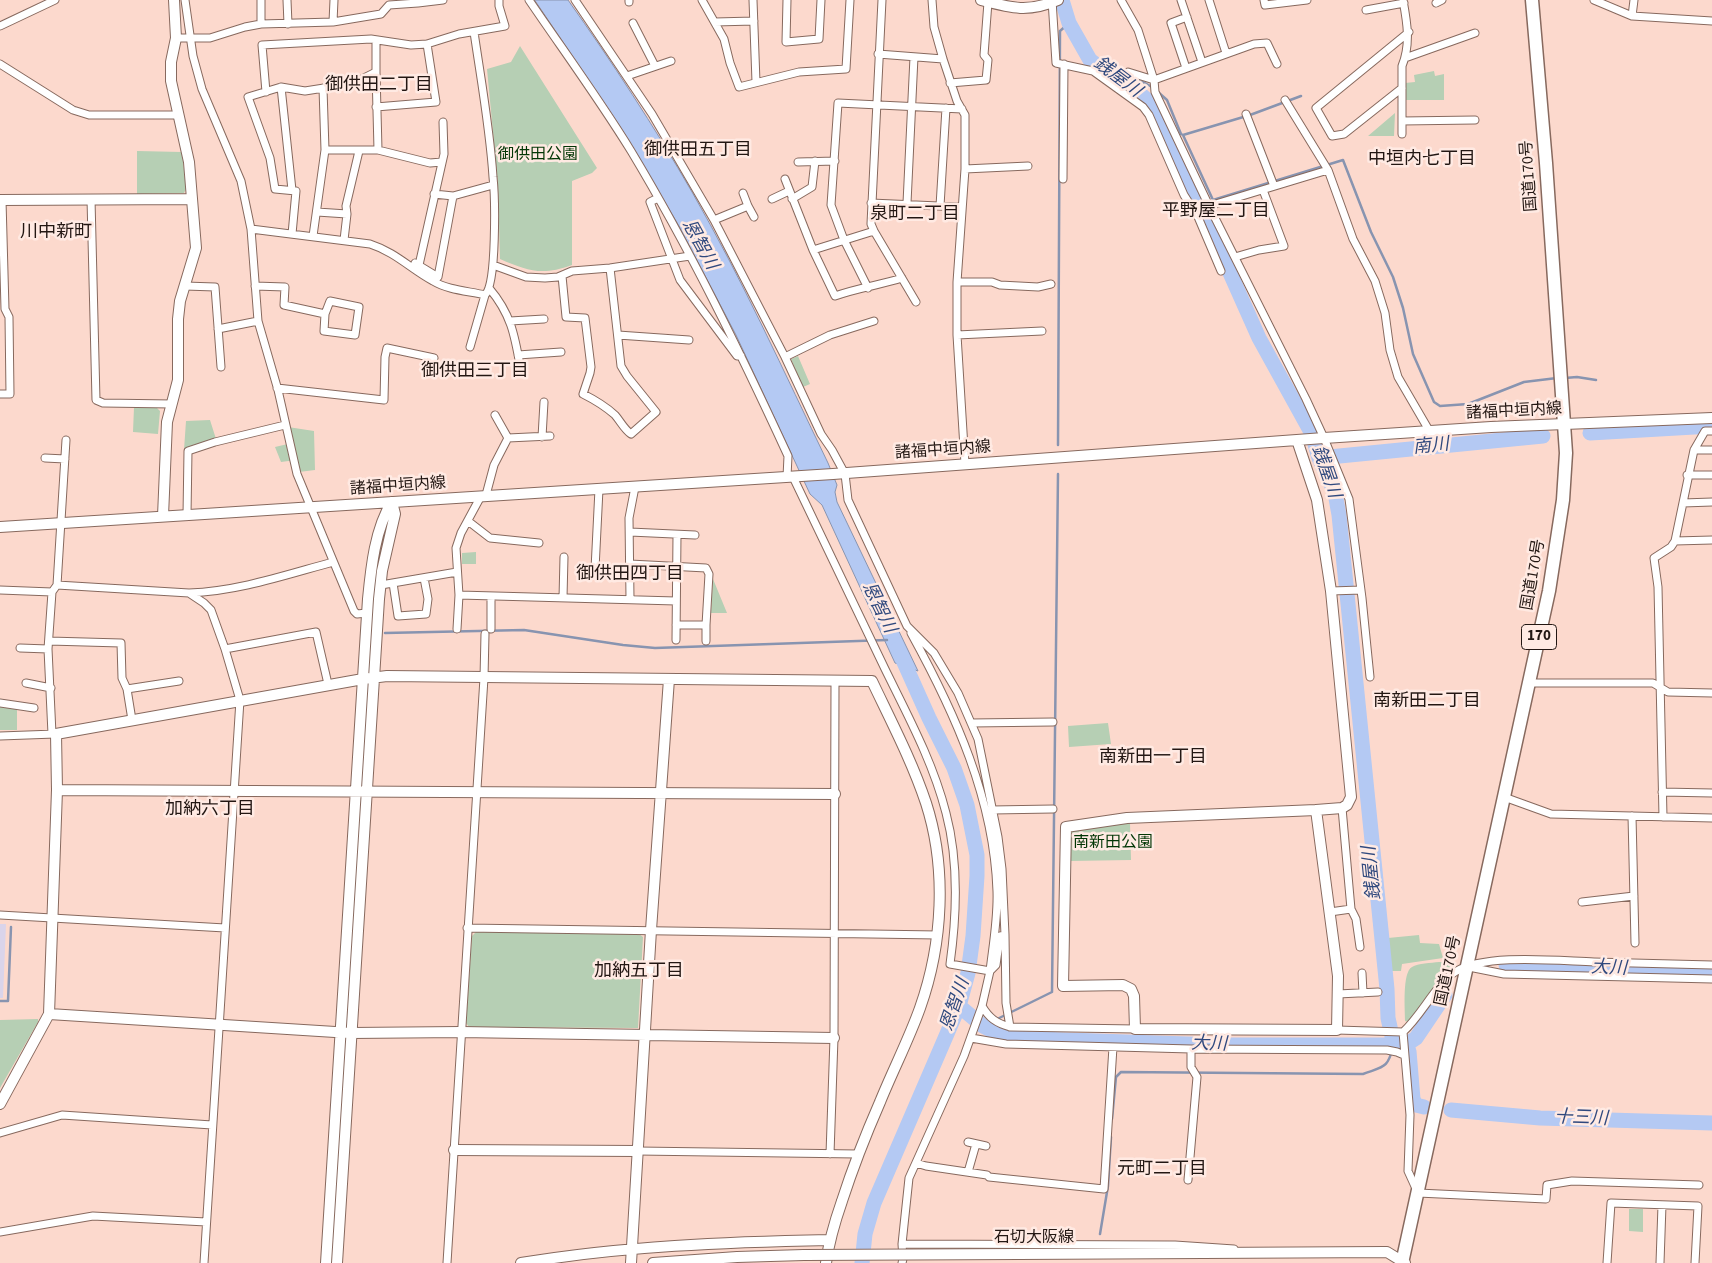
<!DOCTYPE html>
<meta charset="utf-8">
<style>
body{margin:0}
canvas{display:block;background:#fcd9cd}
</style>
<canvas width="1712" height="1263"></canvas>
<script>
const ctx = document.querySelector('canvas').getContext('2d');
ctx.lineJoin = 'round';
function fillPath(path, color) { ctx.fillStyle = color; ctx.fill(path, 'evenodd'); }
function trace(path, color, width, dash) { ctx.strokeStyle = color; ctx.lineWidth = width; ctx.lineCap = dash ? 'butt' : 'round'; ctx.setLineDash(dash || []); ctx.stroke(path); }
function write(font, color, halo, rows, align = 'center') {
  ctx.font = font + ' "Source Sans 3","Noto Sans JP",sans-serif'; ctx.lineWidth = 5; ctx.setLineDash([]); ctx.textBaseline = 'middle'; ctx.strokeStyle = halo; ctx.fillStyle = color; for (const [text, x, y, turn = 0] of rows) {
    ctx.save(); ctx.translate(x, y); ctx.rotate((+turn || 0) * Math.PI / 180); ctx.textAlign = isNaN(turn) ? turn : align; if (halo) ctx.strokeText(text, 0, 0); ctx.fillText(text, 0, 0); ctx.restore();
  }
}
const industrial = new Path2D(`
 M0,924H6L3,998H0Z`);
const green = new Path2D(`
 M520,46L597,168L592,173L572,181V265C542,276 528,271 500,259L498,185L487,69L511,62Z
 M1434,71L1435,76L1444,74V100H1405V83L1415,82L1414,75Z
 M1395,113L1394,136H1368Z
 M137,151L182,152L186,189L184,193L137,194Z
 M798,356L810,384L803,387L791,359Z
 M134,407L157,408L160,411L158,434L133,432Z
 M210,420L216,439L184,450L186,421Z
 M288,427L314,431L315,470L299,472L296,460L281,462L275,447L292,443Z
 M476,552V564H462V553Z
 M713,579L727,613H711Z
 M0,704L17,706V730H0Z
 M1108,723L1111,744L1069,747L1068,726Z
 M1130,822L1131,860L1070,861L1069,835L1073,831Z
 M476,932L639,934L643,937L638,1028L469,1027L466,1023L472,936Z
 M1419,935L1420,943L1439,944L1443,958L1402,964L1401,971H1390L1388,938Z
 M1439,962H1455L1454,967L1444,974L1408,1022L1405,1021C1405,1010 1402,972 1412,967C1418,963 1431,963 1439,962Z
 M38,1019V1022L0,1088V1020Z
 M1629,1209H1643V1232L1629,1231Z`);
const water = new Path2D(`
 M535,0H568C612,62 654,126 692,192C742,279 784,372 828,463L837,485L835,492L837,502L918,671L895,663L822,505L810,494L736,335L679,226L619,125Z`);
const stream = new Path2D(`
 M1125,85L1131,80L1143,82L1152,87
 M1158,92L1167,100L1181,134L1183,135L1213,200L1343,160L1371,232L1393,277L1403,308L1413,354L1434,402L1440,406L1468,404L1524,382L1557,378
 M1183,135L1250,115L1301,96
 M1565,378L1577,377L1596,380
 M1058,445L1060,31L1069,23
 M385,633L524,630L623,645L655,648L887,640
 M0,1001H8L11,927
 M983,1026L1052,992L1058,474
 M1112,1119L1116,1077L1121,1072L1363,1074C1385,1066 1387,1069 1394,1045
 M1100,1234L1108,1186L1111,1137`);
const river = new Path2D(`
 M1062,0L1069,23L1090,60L1110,75L1139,93L1147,100L1155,112L1191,194L1197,199L1259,338L1312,434L1319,458L1335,493L1339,515L1387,989L1388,1018L1394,1045
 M1590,433L1712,426
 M1319,458L1543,436
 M1506,965L1712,973
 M959,1006L983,1026L1007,1038L1218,1045H1394L1407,1044L1416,1038L1445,995
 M1400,1045L1409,1051L1413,1099L1416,1105L1424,1107
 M1451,1110L1540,1118L1712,1123
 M862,1263L865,1234L874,1203L959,1006L968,973L973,936L977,876V855L967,805L954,768L929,718L898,649`);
const street = new Path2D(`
 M185,0L193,56L202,89L241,181L251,229L258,321L278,390L297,474L354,611L357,614L367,613
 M261,0V24
 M287,0L288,24
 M529,0C563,50 599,99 631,151C690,249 740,352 788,456L787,477
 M575,0L652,114L714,220L785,357L821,434L832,450L845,474L848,500L907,626L934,653L958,693L978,739L998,837L1002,869L1005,935L1000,936L996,965L990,971L982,1006L964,1056L909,1178L902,1244L903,1259L902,1263
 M629,0V2
 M702,0L724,39L730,63L739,87L799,72L846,69L850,0
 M753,0L756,82
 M787,0L786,42L819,39L821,0
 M882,0L871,224L874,231L916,302
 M932,0L934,27L943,59L957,101L965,115V169L957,282V335L965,464
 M1052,0L1056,63L1093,71L1143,107L1149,115L1184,195L1198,217L1221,271
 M1121,0L1138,30L1154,80L1155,92L1209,206L1306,399L1324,438L1349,499L1362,598L1370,677
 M1181,0L1202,62
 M1209,0L1226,53
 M1264,0L1265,5L1307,0
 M1594,0L1632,16L1712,21
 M1436,3L1442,0
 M1366,10L1404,3
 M1632,16L1634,0
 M333,22L334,0
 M715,22L754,21
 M633,23L655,66
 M0,26L55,0
 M176,38H210L245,27L261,24L333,22L381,14L389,5L418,3L443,0
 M878,54L943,59
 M1405,58L1475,33
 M0,64L73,110L89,115H179
 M1186,68L1171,23L1187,17
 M376,72L378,150
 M1128,72L1154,80L1254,44L1267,43L1277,64
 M1099,75L1109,66
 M627,76L671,61
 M950,83L986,80L988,60L984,55L988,2
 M281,87L292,190
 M1402,88L1344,134L1332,136L1316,108L1409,32
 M266,92L262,45L371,39L411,45L427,44L459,34L505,26L499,6V0
 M1285,100L1328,170L1353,239L1375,281L1385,313L1390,350L1398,377L1430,432
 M376,107L436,102L427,44
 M1246,114L1274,186
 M1402,121L1475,120
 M1402,134V66C1411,44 1407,22 1403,0
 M325,150H378L430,163L442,162
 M798,162L835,161
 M965,169L1028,166
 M785,179L813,250L835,296C857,288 880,285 902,278
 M1063,179L1064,64
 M743,193L748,206L754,217
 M434,194L453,196L493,185
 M658,198L650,202L680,280L737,356H741
 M91,199L96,400L103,403L172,404
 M772,199L789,191
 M792,199L812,187L815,161
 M871,203L961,207
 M907,203L914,57
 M940,206L946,108
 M1194,209L1209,206L1328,170
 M317,212L347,214
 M714,220L748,206
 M251,229L370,244C395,252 411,269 433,281C448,290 468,291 485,295C497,284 495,196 493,177C490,129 481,80 474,32
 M292,234L296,191L275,189L270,158L248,97L281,87L305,91L343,85L362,79L376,72V40
 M313,236L325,150L323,88
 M344,240L347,214L346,206L359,151
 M813,250L874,231
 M1235,257L1259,250L1284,246L1263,190
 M415,263L438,277L453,196
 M419,265L444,154L443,122
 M493,265L526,277L545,278L558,277L572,271L610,268L690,256
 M562,276L566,317L585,318L591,367L590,373L583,394C595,400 605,406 615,415C621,422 624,429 631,434L656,412L627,376L621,366L610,268
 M957,282H992L1000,285L1038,287L1051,284
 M185,286L215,287L221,367
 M255,286L285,287L284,305L325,314L330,301L359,307L355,335L324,331L325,314
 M489,288C512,315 515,337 521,371
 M868,288L844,240L831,205L838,103L962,109
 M510,321L544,319
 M218,329L258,321
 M618,335L689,340
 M957,335L1042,331
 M470,347L485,295
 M518,355L561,352
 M785,357L830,335L874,321
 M277,388L384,400L385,357L387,348L434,358
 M0,394H10L9,317L5,309L2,200
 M495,415L508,438
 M542,437L544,402
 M1694,450H1712
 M45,458L65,459
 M1687,475H1712
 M793,477C824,541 855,605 885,669C908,716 933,762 946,813C959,862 957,914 950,964L990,971C993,945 998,918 997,891C994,799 955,713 911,633
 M486,495L494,465L508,438L550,436
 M1683,503L1712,502
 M187,515L188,451L215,442L285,425
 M468,521L490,538L539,543
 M630,532L695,535
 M1675,541L1712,540
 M630,564L706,568L709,574L706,625
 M595,569L599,489
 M393,583L398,616L426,614L428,599L424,578
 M57,585L189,593L204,603L211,610L225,649L240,700L204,1263
 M381,585L457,572
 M0,590L52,592
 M1331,591L1361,590
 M189,593C239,591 285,575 333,562
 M459,595L676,601
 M563,598L564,557
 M630,599L629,518L635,487
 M676,625H706V641
 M457,629L459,595L456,548L461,533L481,496
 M491,629V596
 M676,640L677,535
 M49,641L121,643L122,678L127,689L132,720
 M20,648L48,649
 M225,649L316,632L328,684
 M26,683L51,688
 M1529,683H1653L1668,692L1712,693
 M127,689L179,681
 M0,703L34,708
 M971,723L1053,722
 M52,734L48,649L52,592L57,585L66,440
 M0,736L55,734
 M1662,792L1712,793
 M1504,797L1551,814L1712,818
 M992,810L1053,809
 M1632,816L1635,943
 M1663,817L1658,587L1654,558L1671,547L1675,541L1694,450L1705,431H1712
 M1582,902L1634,896
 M1351,909L1356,919L1360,947
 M1330,912L1351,909L1342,808
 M0,915L225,928
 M467,928L938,935
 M1005,935L1006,1003L1010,1027
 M1469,967L1504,974L1712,979
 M1362,973L1363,993
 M1338,994L1378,992
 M982,1006C989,1018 996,1023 1010,1027L1135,1029
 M1337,1030L1403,1032C1422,1015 1435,985 1455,972C1485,953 1559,961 1594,962C1633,963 1673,964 1712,965
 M1403,1032L1410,1115L1408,1171L1418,1193L1546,1199L1547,1185L1572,1181L1699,1185
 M971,1038L1006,1044L1191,1049L1387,1050L1397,1052L1404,1055
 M0,1133L62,1115L212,1125
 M968,1142L986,1146
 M638,1151L857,1154
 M830,1154L834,1038L835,682
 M916,1163L926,1166L987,1175L989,1177L1104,1189L1113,1047
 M968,1172L976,1144
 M1188,1180L1197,1077L1191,1067V1049
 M0,1232L93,1216L206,1222
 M902,1244L1175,1245L1234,1249
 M447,1263L484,678L485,634
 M1607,1263L1611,1203L1698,1206L1695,1263
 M1660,1263L1662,1205`);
const secondary = new Path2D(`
 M981,0C1011,8 1028,13 1058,0
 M0,200L192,199
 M1297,440L1317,500L1331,591L1351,797L1347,805L1342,808L1316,810L1127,818L1066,827L1063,986L1123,985L1131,989L1134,996L1135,1029L1337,1030L1338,976L1316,810
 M163,516L167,422L178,380V319L180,301L196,248L189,162L171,81V62L176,38L174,0
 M0,527L833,474L1324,438L1491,427L1712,418
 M57,790L56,734L363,679L387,676L872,681C891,721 912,761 926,803C947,868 943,943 920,1008C909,1039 893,1070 880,1102C866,1134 853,1167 842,1201C835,1221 829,1241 826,1263
 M49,1014L57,790C316,790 575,795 835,794
 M0,1104L49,1014L351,1033L461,1032L834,1038
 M454,1150L638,1151
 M1018,1254L1387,1252L1405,1263
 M326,1263L368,599C371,568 375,528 392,502
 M337,1263L379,599L382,571L395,514L392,502
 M521,1263C623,1246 726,1242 830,1240
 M631,1263L651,930L669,679
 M653,1263L737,1257L804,1255`);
const highway = new Path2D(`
 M1402,1263L1549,591L1563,500L1566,453L1546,163L1532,0`);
const secondaryBridge = new Path2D(`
 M804,1255L1018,1254`);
const shields = [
 [1539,637,35]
];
const shieldNames = [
 ["170",1539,637]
];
const parkNames = [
 ["御供田公園",538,155],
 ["南新田公園",1113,843]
];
const streetNames = [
 ["国道170号",1530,176,-94],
 ["諸福中垣内線",1514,412,-3],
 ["諸福中垣内線",943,451,-4],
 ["諸福中垣内線",398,487,-4],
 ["国道170号",1534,575,-80],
 ["国道170号",1449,971,-78],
 ["石切大阪線",1034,1238]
];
const waterNames = [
 ["銭屋川",1117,78,37],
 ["恩智川",699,245,61],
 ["南川",1431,447,-6],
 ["銭屋川",1325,472,71],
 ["恩智川",878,608,64],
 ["銭屋川",1373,873,-96],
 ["大川",1609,969,2],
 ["恩智川",956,1005,-71],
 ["大川",1209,1045,1],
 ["十三川",1581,1119,2]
];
const neighbourhoodNames = [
 ["御供田二丁目",379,86],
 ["御供田五丁目",698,151],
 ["中垣内七丁目",1422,160],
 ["平野屋二丁目",1216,212],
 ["泉町二丁目",915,215],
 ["川中新町",56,233],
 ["御供田三丁目",475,372],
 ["御供田四丁目",630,575],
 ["南新田二丁目",1427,702],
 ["南新田一丁目",1153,758],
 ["加納六丁目",210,810],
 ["加納五丁目",639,972],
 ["元町二丁目",1162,1170]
];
fillPath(industrial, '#dad4ea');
fillPath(green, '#b6cfb4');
fillPath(water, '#b4c9f3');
trace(water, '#8894b0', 1);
trace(stream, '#8894b0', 2.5);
trace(river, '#b4c9f3', 15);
trace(street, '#87695e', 9);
trace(secondary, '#87695e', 12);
trace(highway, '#87695e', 15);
trace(street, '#fff', 7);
trace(secondary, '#fff', 10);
trace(highway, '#fff', 12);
trace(secondaryBridge, '#87695e', 12, []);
trace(secondaryBridge, '#fff', 10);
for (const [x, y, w] of shields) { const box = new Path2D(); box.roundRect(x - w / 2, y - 12.5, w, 25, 4); ctx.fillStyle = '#ffeae3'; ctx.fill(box); trace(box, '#231713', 1); }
write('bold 15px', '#231713', null, shieldNames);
write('16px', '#023605', '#ffeae3', parkNames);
write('16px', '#231713', '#ffeae3', streetNames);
write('italic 18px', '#30497e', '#ffeae3', waterNames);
write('18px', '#231713', '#ffeae3', neighbourhoodNames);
</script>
